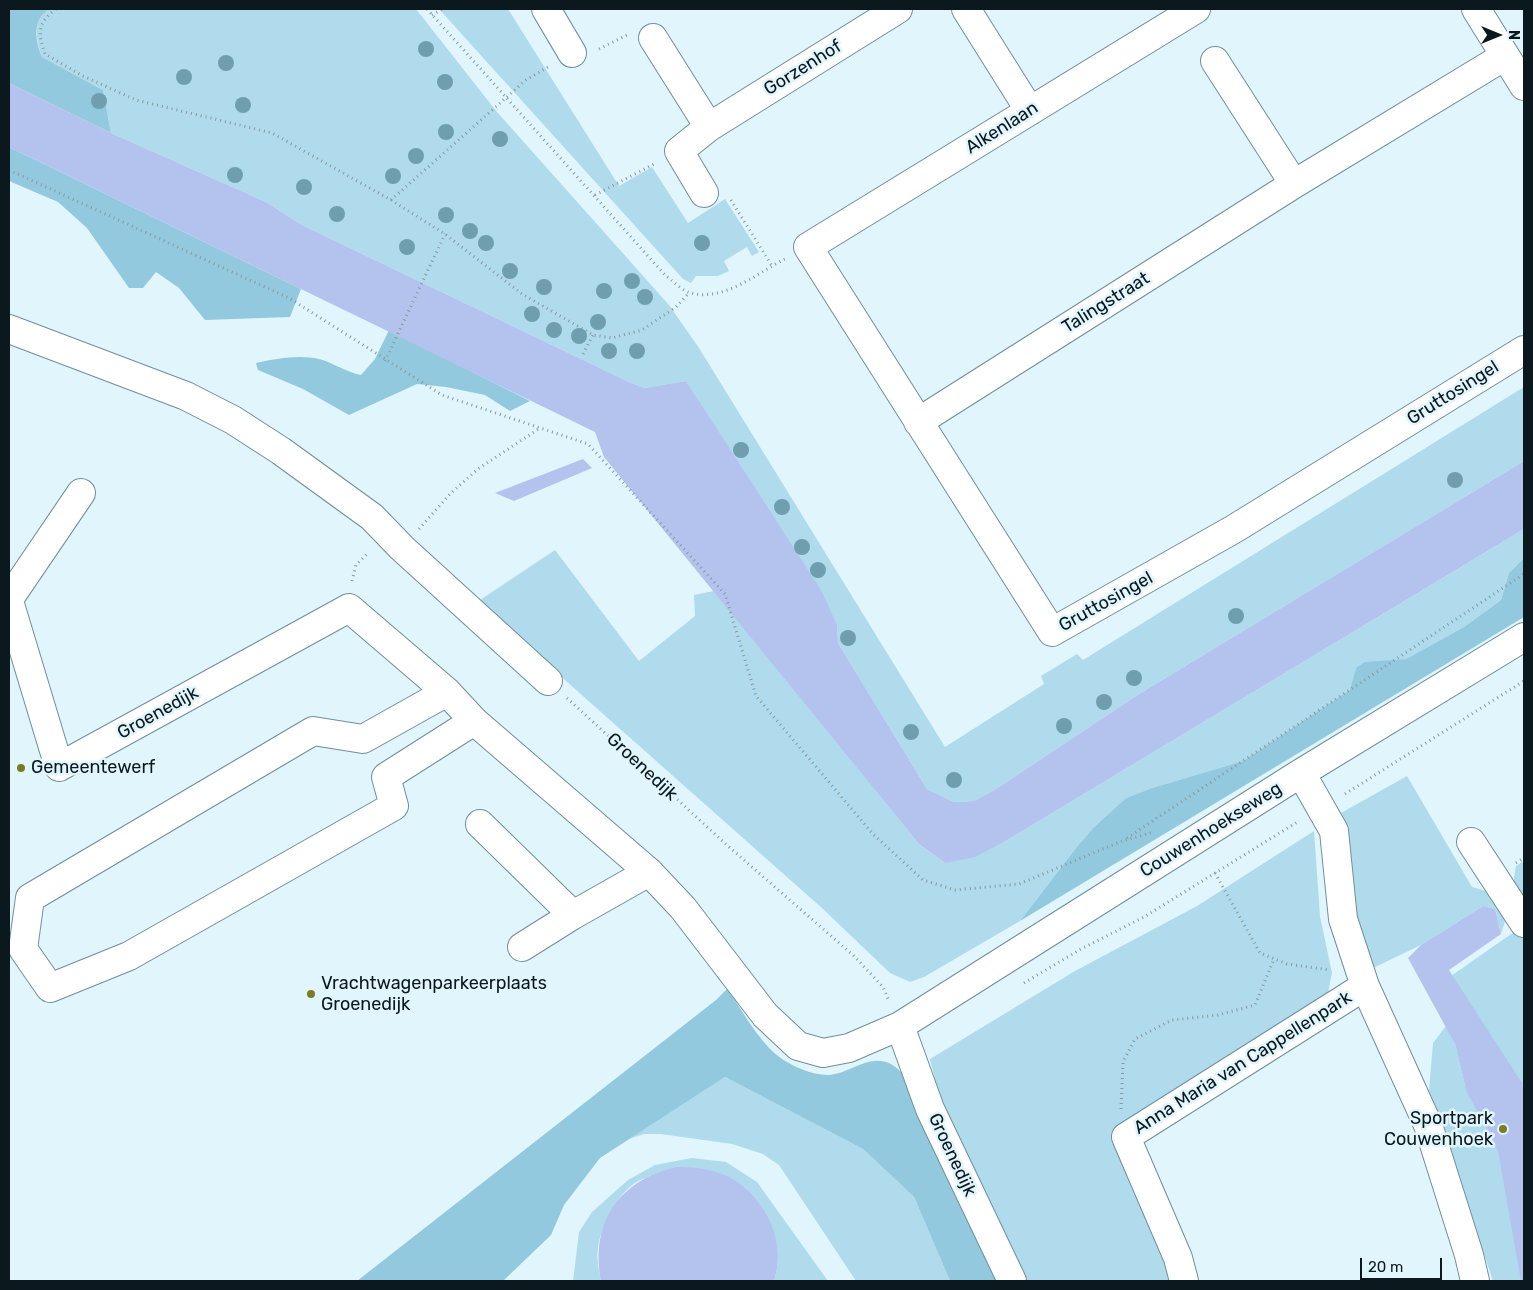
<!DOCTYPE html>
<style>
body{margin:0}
#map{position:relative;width:1533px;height:1290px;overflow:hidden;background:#e1f5fd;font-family:Rubik,sans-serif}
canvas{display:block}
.frame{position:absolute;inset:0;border:10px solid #0b181d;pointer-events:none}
.north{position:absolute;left:1473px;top:10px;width:50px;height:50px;-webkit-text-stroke:4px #e1f5fd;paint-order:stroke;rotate:90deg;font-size:14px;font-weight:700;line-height:20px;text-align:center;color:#0b181d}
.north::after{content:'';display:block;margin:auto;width:18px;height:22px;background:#0b181d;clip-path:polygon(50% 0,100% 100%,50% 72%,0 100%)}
.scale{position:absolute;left:1360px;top:1258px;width:82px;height:22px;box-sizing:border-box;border:2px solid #0b181d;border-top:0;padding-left:6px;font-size:15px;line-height:18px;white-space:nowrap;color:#0b181d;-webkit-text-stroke:4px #e1f5fd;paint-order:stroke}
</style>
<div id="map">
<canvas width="1533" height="1290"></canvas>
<div class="frame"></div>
<div class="north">N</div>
<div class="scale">20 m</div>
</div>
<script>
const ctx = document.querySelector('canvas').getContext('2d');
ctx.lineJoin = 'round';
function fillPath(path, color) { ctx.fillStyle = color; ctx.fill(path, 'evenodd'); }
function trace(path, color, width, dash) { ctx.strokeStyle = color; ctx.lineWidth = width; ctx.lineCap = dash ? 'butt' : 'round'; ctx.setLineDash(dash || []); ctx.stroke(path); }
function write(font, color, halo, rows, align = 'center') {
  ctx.font = font + ' Rubik,sans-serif'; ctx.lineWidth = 5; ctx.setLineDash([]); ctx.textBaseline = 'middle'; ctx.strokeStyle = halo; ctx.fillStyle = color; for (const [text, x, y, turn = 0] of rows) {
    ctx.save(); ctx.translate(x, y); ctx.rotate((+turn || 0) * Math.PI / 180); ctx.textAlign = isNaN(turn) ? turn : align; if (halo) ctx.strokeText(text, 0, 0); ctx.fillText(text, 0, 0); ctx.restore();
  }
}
const green = new Path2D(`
 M49,9H416L497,112L669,305L699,348L945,747L1044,684L1041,676L1077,654L1083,660L1524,387V461L1139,694L996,789L974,801L954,802L927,789L838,643L837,625L686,381L644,388L629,382L302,225L266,202L111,133L103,90L42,57C36,39 32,21 49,9Z
 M439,9H508L619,186L652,167L688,223L725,199L759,252L752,256L747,247L724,261L729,271L718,276H696L691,283L683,279Z
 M1524,529V558L1509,573L1501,600L1464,627L1406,659L1356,668L1351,690L1243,761L1152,788L1126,798L1094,827L1076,848L1020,921L924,977L910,982L890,973L823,909L477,602L555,550L639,661L695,616L694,595L714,591L919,844L945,863L1009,839Z
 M1407,776L1472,887L1496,894L1507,915L1501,934L1495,909L1483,906L1421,945L1373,968L1357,935L1350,848L1341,813Z
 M1314,831L1320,916L1332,973L1327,998L1120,1147L1171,1281H1017L941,1105L930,1059L1075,971L1197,906Z
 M1524,861V903L1512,889L1516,866Z
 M1524,925V1281H1493L1429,1090L1433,1043L1446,1026L1455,1044L1466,1090L1451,976Z
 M725,1077L863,1149L914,1197L950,1281H856L779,1165L763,1154L732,1144L661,1134H644L629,1139Z
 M692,1158L726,1162L757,1182L828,1281H774C787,1243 765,1195 729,1178C719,1173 699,1177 688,1177C675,1177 659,1175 646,1178C622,1183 601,1225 598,1247C596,1258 599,1270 601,1281H573L579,1232L592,1212L628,1180L655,1165Z`);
const forest = new Path2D(`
 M9,9H49C32,21 35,39 42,57L103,90L111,133L9,83Z
 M9,147L301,289L290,317L205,320L179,288L156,272L143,288H129L87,228L58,202L9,181Z
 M389,330L530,401L510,411L485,395L446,387L417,384L349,415L303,389L258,370L256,363C274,359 295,355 314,358C330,360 344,372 361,375L375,359Z
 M1524,558V617L1020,921L1076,848L1094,827L1126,798L1152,788L1243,761L1350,690L1356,668L1365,662L1406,659L1464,627L1501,600L1509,573Z
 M727,989C743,1011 757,1039 778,1056C791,1066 812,1075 828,1075C851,1074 868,1053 891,1064C898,1068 904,1075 909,1080L1002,1281H950L914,1197L863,1149L725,1077L600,1158L564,1205L551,1235L503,1281H357L716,1000Z`);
const water = new Path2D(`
 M9,83L111,133L266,202L302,225L629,382L644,388L686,381L821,590L837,625L838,643L927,789L954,802L974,801L996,789L1139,694L1524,461V529L1009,839L975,857L945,863L919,844L604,457L595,432L9,147Z
 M583,459L592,468L514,501L495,493Z
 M1483,906L1495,909L1501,934L1449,970L1522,1083L1524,1096V1281H1521L1498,1151L1466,1090L1455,1044L1408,958L1421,945Z
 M677,1167C695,1167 711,1169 727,1176C764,1194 788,1241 774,1281H601C590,1222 619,1180 677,1167Z`);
const path = new Path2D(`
 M56,9C37,23 38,33 45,54L83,76L136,100L272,133L391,200L445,234L522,294L593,335L612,338L642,330L676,307L689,293
 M427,9L665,275C672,280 682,291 691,293C724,302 757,273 785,259
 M432,15L442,9
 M599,49L627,35
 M9,170L289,298L442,395L588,444L725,594L756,696L873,834L923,880L955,890L1019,884L1122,841L1154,832
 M595,195L654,164
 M391,200L526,80L548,67
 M731,200L772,266
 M583,354L593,335
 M385,361L445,234
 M419,529L451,493L478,469L540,428
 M352,581L356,565L368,553
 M567,698L729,847L854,956L883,987L889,1001
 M1345,794L1524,681
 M1127,838L1524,574
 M1516,863L1524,858
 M1215,873L1260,953L1287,964L1330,970
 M1024,983L1081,949L1144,917L1299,821
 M1121,1109L1123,1062L1135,1039L1172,1020L1218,1015L1255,1005L1274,959`);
const minor = new Path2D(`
 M546,9L572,53
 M966,9L1030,111
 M1196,9L808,247L1052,632L1234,529L1524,350
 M1476,9L1524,86
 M653,38L709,127
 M1215,61L1294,184
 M704,193L679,151L709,127L898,9
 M9,329L186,396L233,420L281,451L372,517L402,548L548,681
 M918,422L1294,184L1505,56
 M9,599L81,493
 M9,601L59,767L349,608L447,692L474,721L649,872L683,908L765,1015L798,1046L823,1053L849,1048L900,1026L1301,773L1524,637
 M447,692L363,739L313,731L30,898L23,949L50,988L129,956L394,806L386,777L474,721
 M1301,773L1334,831L1343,919L1365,986L1428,1125L1469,1255L1475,1281
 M480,824L573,915L649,872
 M1471,842L1524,923
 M522,947L573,915
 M900,1026L930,1109L1012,1281
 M1184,1281L1178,1258L1126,1137L1365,986`);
const trees = [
 [426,49],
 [226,63],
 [184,77],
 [445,82],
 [99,101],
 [243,105],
 [446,132],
 [500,139],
 [416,156],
 [235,175],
 [393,176],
 [304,187],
 [337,214],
 [446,215],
 [470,231],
 [486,243],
 [702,243],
 [407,247],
 [510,271],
 [632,281],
 [544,287],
 [604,291],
 [645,297],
 [532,314],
 [598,322],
 [554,330],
 [579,336],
 [609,351],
 [637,351],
 [741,450],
 [1455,480],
 [782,507],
 [802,547],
 [818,570],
 [1236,616],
 [848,638],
 [1134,678],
 [1104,702],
 [1064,726],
 [911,732],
 [954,780]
];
const markers = [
 [21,768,5,"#7c7b22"],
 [311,994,5,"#7c7b22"],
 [1503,1129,5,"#7c7b22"]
];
const streetNames = [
 ["Gorzenhof",803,68,-32],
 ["Alkenlaan",1002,128,-32],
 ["Talingstraat",1106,303,-32],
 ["Gruttosingel",1453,393,-32],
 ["Gruttosingel",1106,602,-29],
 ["Groenedijk",158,713,-29],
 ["Groenedijk",642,767,43],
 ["Couwenhoekseweg",1211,830,-32],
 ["Anna Maria van Cappellenpark",1243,1063,-32],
 ["Groenedijk",952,1155,65]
];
const poiNames = [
 ["Gemeentewerf",31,768],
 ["Vrachtwagenparkeerplaats",321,984],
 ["Groenedijk",321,1005],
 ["Sportpark",1493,1119,"right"],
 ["Couwenhoek",1493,1140,"right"]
];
fillPath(green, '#afdbec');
fillPath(forest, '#93c9de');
fillPath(water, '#b4c3ee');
trace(minor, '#6f8f9b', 30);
trace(path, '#87989f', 3, [1, 4]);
trace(minor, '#fff', 28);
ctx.fillStyle = '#6f9faf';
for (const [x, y] of trees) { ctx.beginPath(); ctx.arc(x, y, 8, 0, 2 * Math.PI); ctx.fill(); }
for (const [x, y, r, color] of markers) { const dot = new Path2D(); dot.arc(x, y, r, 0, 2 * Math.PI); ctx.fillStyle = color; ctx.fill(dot); trace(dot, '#e1f5fd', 2); }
write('18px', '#0b181d', '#e1f5fd', streetNames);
write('18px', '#0b181d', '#e1f5fd', poiNames, 'left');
</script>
